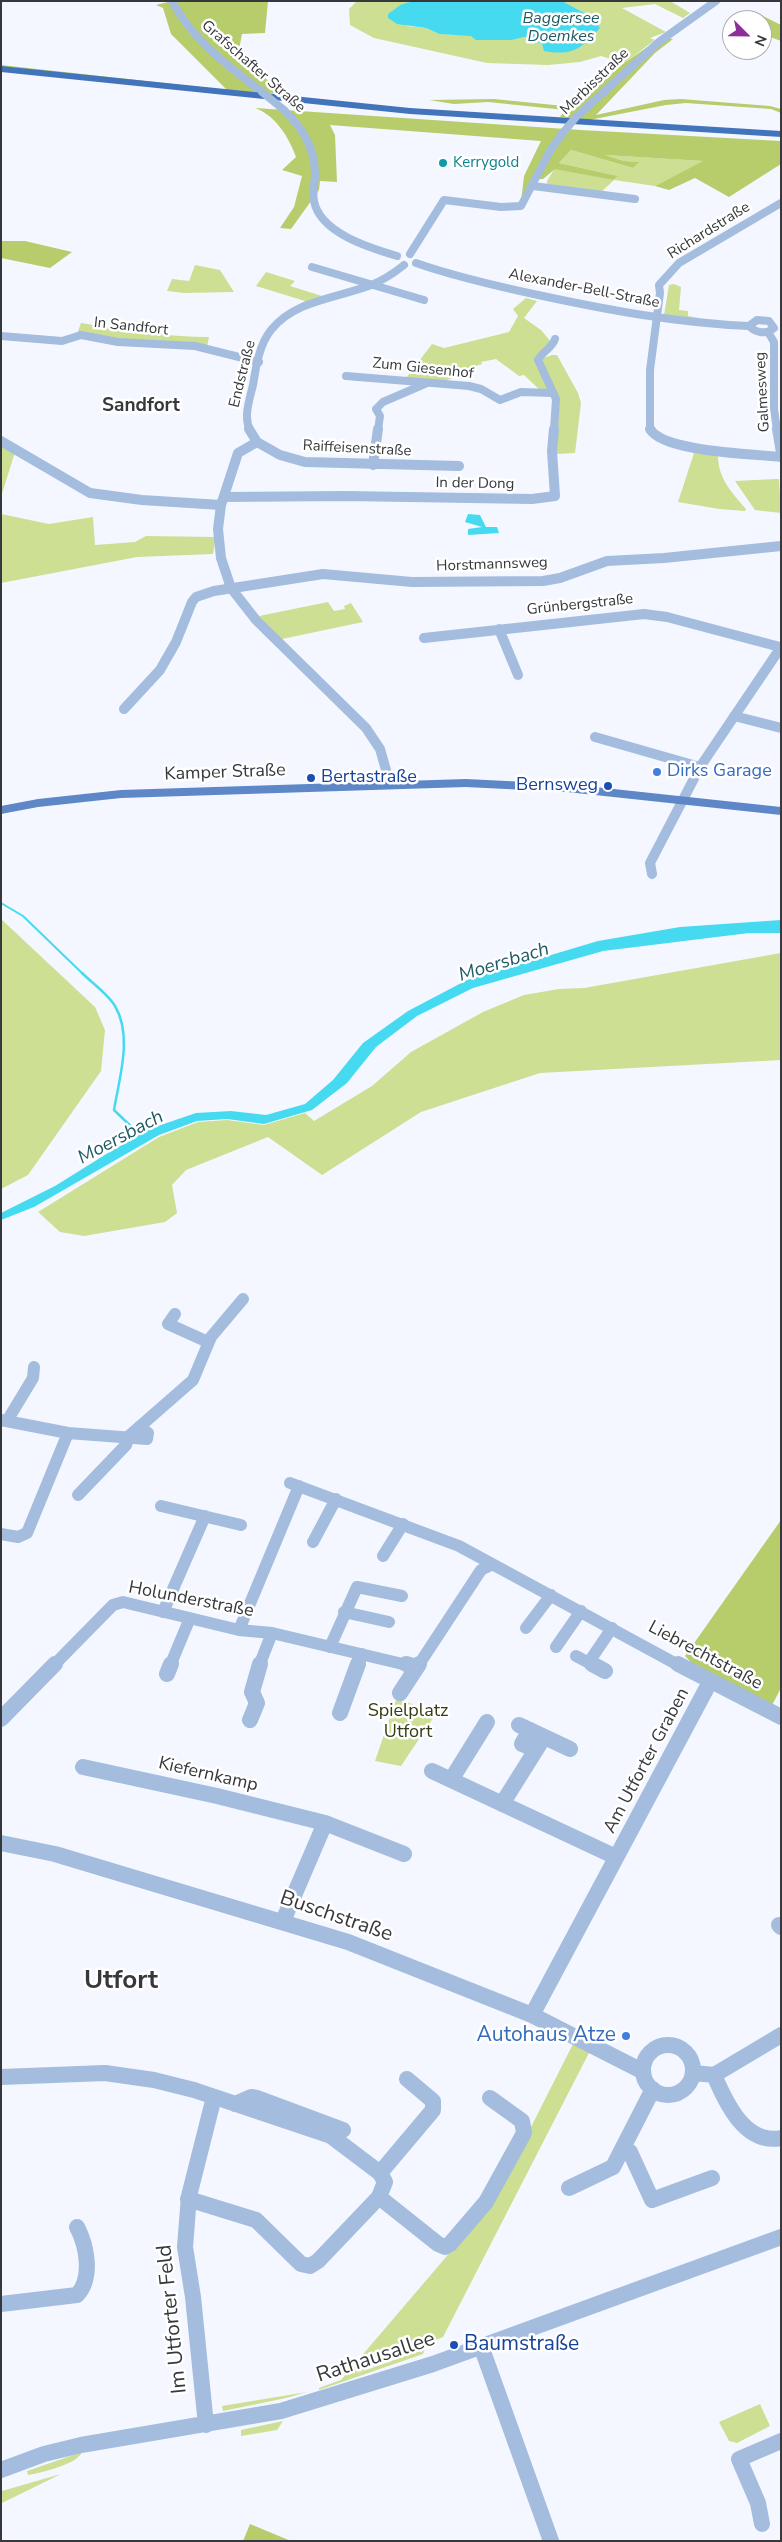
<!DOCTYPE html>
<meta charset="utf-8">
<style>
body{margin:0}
#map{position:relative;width:782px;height:2542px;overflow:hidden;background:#f4f7ff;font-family:"Nunito Sans",sans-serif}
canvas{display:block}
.frame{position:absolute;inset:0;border:2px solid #36383b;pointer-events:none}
.north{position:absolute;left:722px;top:10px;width:50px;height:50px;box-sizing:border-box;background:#fff;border:1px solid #afafb1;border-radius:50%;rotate:113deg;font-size:14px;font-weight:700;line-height:20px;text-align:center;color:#36383b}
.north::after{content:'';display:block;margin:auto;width:18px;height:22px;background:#8d2f99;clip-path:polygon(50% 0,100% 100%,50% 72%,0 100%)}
</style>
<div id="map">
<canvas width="782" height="2542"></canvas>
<div class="frame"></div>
<div class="north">N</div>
</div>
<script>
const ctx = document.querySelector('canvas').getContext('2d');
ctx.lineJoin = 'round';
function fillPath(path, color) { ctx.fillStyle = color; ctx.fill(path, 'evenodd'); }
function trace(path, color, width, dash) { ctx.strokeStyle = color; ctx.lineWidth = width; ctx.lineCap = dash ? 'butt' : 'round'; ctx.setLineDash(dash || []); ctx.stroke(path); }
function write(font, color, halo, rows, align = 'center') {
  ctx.font = font + ' "Nunito Sans",sans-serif'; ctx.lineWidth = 5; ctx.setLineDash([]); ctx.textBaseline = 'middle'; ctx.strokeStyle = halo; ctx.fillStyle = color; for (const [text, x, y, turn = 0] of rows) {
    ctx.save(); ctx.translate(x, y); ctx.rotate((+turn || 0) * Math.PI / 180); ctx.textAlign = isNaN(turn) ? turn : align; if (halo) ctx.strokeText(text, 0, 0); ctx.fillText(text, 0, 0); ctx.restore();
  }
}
const green = new Path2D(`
 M357,1H414L402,4L407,26L426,28L439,34L524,37L542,44L600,28L594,18L562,1H670L690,13L683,18L655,4L622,8L666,32L650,38L655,40L624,63L601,56L580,62L548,65L487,63L374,38L350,25L349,9Z
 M571,150L633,168L638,162L624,161L605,155L704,161L655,186L614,180L600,193L547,184V181L555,168L613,180L618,176L559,163Z
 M195,265L220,270L234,292L184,293L167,291L172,279L189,281Z
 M266,272L295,281L290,286L322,296L302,303L305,301L256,286Z
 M674,284L681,287L679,310L688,311V316L705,319L664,315L669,285Z
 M526,298L537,301L524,318L541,330L552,343L536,356L550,389L541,391L524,375L519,376L496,359L481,362L482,364L473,367L475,369L445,381L406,378L432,344L444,348L509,332L518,316L513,309Z
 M81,323C122,330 166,337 209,337L207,347L146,343L77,334Z
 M552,355H557L578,393L581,403L575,453L556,454L559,399L541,359Z
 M1,444L15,452L1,497Z
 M694,453L718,456C718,478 732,493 746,509L745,511L719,509L678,502Z
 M776,479H779L781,513L755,510L735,481Z
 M1,514L49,524L93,517L95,545L135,542L146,536L216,537L213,554L137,557L1,583Z
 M328,602L334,611L345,609L344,606L351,603L363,622L282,639L259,616Z
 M1,919L95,1007L105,1030L101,1071L28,1175L1,1189Z
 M781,953V1060L540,1073L421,1112L322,1175L268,1137L186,1170L172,1185L177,1213L165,1222L84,1236L60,1232L38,1212L159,1137L198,1122L227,1120L264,1125L305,1113L314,1121L372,1086L411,1052L483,1012L524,995L559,989L584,988Z
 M397,1697L435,1715L401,1766L375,1761Z
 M573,2044L593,2045L443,2337L355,2374L425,2349L423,2354L319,2390V2388L341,2380L493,2202Z
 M307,2392L286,2398L223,2411L222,2406Z
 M760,2404L770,2426L737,2443L729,2441L719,2422Z
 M283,2421L277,2430L241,2436V2430Z
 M82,2452C78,2464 40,2473 28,2475L27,2471Z
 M61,2474L2,2503V2491Z`);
const forest = new Path2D(`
 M176,1H268L265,33L242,34L238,55L285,95L262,92L244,95L1,68V65L227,90L171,34L163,8L156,5L168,2L176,9Z
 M753,11L781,25V41L762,34V20L731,19Z
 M662,37L673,39L655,53L596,115L664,100L681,99L770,106L781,109V113L771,109L686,103L666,105L589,120L560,117L565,110L488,102L454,104L429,100L494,99L564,106L596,87L624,63Z
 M255,108L581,130L781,141V164L729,197L695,178L669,190L655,186L703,161L605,155L624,161L639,162L633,168L571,150L559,163L618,176L613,180L555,169L543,179H538L521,202L524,176L541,141L330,125L335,135L337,182L320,181L319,190L291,229L280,228L294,207L302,176L282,170L296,157C289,137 275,115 255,108Z
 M1,241H25L72,252L50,268L1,258Z
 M781,1520V1688L769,1711L710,1682L685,1656Z
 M250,2524L291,2541H243Z`);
const water = new Path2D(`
 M414,1H562L594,18L600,28C581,49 573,56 544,51L542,44L524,37L511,40H476L471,36L439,34L426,28L397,24L388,18V14L402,4Z
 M468,514L480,515L486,527H497L499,533L468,535V529L482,527L465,522Z
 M781,920V933H749L603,951L473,988L417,1016L376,1047L347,1083L312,1110L264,1124L227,1119L197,1121L159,1135L34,1207L1,1220V1213L55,1186L108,1153L152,1128L196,1113L231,1111L266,1115L305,1104L333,1080L363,1043L408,1011L467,980L598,941L680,927Z`);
const streamFar1 = new Path2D(`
 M1,903L23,916L84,975`);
const stream = new Path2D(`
 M82,973C92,983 108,994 115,1006C133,1036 119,1079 114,1110L141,1136`);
const minorFar3 = new Path2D(`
 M172,1C193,41 227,65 262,92
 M284,110C302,128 315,147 315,174C315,183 312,192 314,201C320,233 370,248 397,256
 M576,117L660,41L716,1
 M533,186L635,199
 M410,254L444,200L501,207L521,206L551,149L562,134
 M416,263C456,277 496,286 538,295C608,310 677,323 749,326
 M312,267L424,300
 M757,320L769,321L774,328C766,335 756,333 749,326Z
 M768,332L774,342V409L777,430
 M1,336L62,341L81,335L118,342L195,346L259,362
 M346,376L469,386L481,389L500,400L521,392L553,393
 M250,430C243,417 250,398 253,385C256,367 259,345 271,330C295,300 338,298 371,285C384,280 394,273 404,265
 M378,430L380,416L376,409L383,402L427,383
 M554,430L556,399L538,360C542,352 553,347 555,339
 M650,430V370L660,293L659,285L679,263L781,203`);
const minorFar2 = new Path2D(`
 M249,429L257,442L238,453L221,505L218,529L221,558L231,588L256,620L366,728L380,749L390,784
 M650,429C663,452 754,454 781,457
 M777,429L781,453
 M1,441L90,493L142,500L221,505
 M257,442L280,455L305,462L459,466
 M373,465L378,429
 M224,497L345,496L532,499L555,496L552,451L554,429
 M499,629L518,675
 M424,638L644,614L667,617L780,647
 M124,709L160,670L176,642L192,602L196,597L214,591L323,574L412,582L543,581L560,578L607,561L664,558L781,546
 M734,716L781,728
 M595,737L700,767
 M652,874L650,863L700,767L781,647`);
const minorFar1 = new Path2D(`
 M175,1314L168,1324L208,1342
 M1,1420L68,1433L147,1439L148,1433L139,1427
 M7,1421L33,1378L34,1367
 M290,1483L459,1546L680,1666
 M78,1495L126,1445L129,1436L193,1380L211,1337L243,1299
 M161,1506L241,1525
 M1,1534L18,1537L27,1533L68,1433
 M313,1542L336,1499
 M383,1556L403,1524
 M163,1612L205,1516
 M344,1612L389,1622
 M526,1628L551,1595
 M239,1630L299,1486
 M330,1647L357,1587L402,1596
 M556,1647L581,1611
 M576,1656L595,1666
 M589,1662L612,1628
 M53,1666L113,1605L123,1602L239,1630L272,1633L411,1666
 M170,1666L190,1618
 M259,1666L272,1633
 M358,1666L362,1654
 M418,1666L481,1570L489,1566`);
const minor = new Path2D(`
 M406,1664L417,1667
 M592,1664L605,1671
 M678,1664L781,1717
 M167,1674L171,1664
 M400,1693L419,1664
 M340,1713L358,1664
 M1,1719L55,1664
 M250,1720L257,1703L252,1692L260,1664
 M519,1725L570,1749
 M530,1730L522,1744L536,1750
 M83,1767L217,1796L325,1823
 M432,1771L616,1857
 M451,1780L487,1722
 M502,1804L544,1737
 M1,1843L55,1854L348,1942L532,2015L642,2071
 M283,1921L325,1823L404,1854
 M779,1925L781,1927
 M532,2015L710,1682
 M643 2070a25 25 0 1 1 50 0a25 25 0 1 1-50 0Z
 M694,2073L714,2075L781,2035
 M714,2075C726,2103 745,2145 781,2138
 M1,2077L105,2073L154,2080L194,2090L331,2136L380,2173L385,2182L379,2197L318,2261L310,2266L301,2264L256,2220L188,2199
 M235,2104L251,2097L257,2098L343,2130
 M623,2148L630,2152L652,2200L712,2178
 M380,2173L433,2110V2101L407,2079
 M569,2188L613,2167L653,2089
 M379,2197L438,2244L445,2247L450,2244L486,2202L524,2133L522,2121L490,2098
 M1,2304L77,2295C93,2278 87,2246 77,2227
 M481,2346L551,2541
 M206,2425L193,2297L185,2247L189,2196L214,2097
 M1,2470L44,2454L81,2445L281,2411L433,2364L781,2237
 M762,2524L758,2503L739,2459L781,2441`);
const major = new Path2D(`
 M466,779L567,784L781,807V815L567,792L466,787L121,798L38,807L1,814V806L38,799L121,790Z`);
const highway = new Path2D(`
 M1,66L410,108L781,131V137L410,114L1,72Z`);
const minorBridge = new Path2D(`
 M262,92L284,110
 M562,134L576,117`);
const markers = [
 [443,163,5,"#0f9aa8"],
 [657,772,5,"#3f7fe0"],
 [311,778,5,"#1a4fb4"],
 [608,786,5,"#1a4fb4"],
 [626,2036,5,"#3f7fe0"],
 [454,2345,5,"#1a4fb4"]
];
const farStreetnames = [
 ["Grafschafter Straße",253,67,41],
 ["Merbisstraße",595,82,-44],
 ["Richardstraße",709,231,-32],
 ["Alexander-Bell-Straße",584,289,11],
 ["In Sandfort",131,327,6],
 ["Zum Giesenhof",423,369,6],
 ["Endstraße",243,374,-76],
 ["Galmesweg",763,392,-93],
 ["Raiffeisenstraße",357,449,3],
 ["In der Dong",475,484,1],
 ["Horstmannsweg",492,565,-2],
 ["Grünbergstraße",580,605,-6]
];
const farCulturenames = [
 ["Kerrygold",453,163]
];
const farWaternames = [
 ["Baggersee",561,19],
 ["Doemkes",561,37]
];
const shopNames = [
 ["Dirks Garage",667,772]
];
const streetNames = [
 ["Kamper Straße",225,773,-2],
 ["Holunderstraße",191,1600,11],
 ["Liebrechtstraße",705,1656,28],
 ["Am Utforter Graben",647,1761,-62],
 ["Kiefernkamp",208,1775,13]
];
const transitNames = [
 ["Bertastraße",321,778],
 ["Bernsweg",598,786,"right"]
];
const parkNames = [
 ["Spielplatz",408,1712],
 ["Utfort",408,1733]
];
const farDistrictnames = [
 ["Sandfort",141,406]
];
const waterNames = [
 ["Moersbach",504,963,-17],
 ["Moersbach",121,1138,-28]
];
const nearStreetnames = [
 ["Buschstraße",336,1917,19],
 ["Im Utforter Feld",173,2319,-96],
 ["Rathausallee",376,2358,-18]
];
const nearShopnames = [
 ["Autohaus Atze",616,2036]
];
const nearTransitnames = [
 ["Baumstraße",464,2345]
];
const nearDistrictnames = [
 ["Utfort",121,1982]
];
fillPath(green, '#ccdf92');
fillPath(forest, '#b7cd6c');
fillPath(water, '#46daf1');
trace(streamFar1, '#46daf1', 2);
trace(stream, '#46daf1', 2.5);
trace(minorFar3, '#a4bcde', 8);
trace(minorFar2, '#a4bcde', 10);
trace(minorFar1, '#a4bcde', 12);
trace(minor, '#a4bcde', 16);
fillPath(major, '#5d87c6');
fillPath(highway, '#4274bc');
trace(minorBridge, '#a4bcde', 8);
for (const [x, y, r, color] of markers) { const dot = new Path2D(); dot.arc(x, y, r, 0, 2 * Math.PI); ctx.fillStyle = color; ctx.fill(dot); trace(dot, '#fff', 2); }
write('15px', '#36383b', '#fff', farStreetnames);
write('15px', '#0d838f', '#fff', farCulturenames, 'left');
write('italic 16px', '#1e5a64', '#fff', farWaternames);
write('18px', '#366cbe', '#fff', shopNames, 'left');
write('18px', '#36383b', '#fff', streetNames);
write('18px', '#164399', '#fff', transitNames, 'left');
write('18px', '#343c14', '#fff', parkNames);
write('bold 19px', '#36383b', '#fff', farDistrictnames);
write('italic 19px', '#1e5a64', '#fff', waterNames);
write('21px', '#36383b', '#fff', nearStreetnames);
write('21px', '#366cbe', '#fff', nearShopnames, 'right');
write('21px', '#164399', '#fff', nearTransitnames, 'left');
write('bold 26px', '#36383b', '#fff', nearDistrictnames);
</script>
